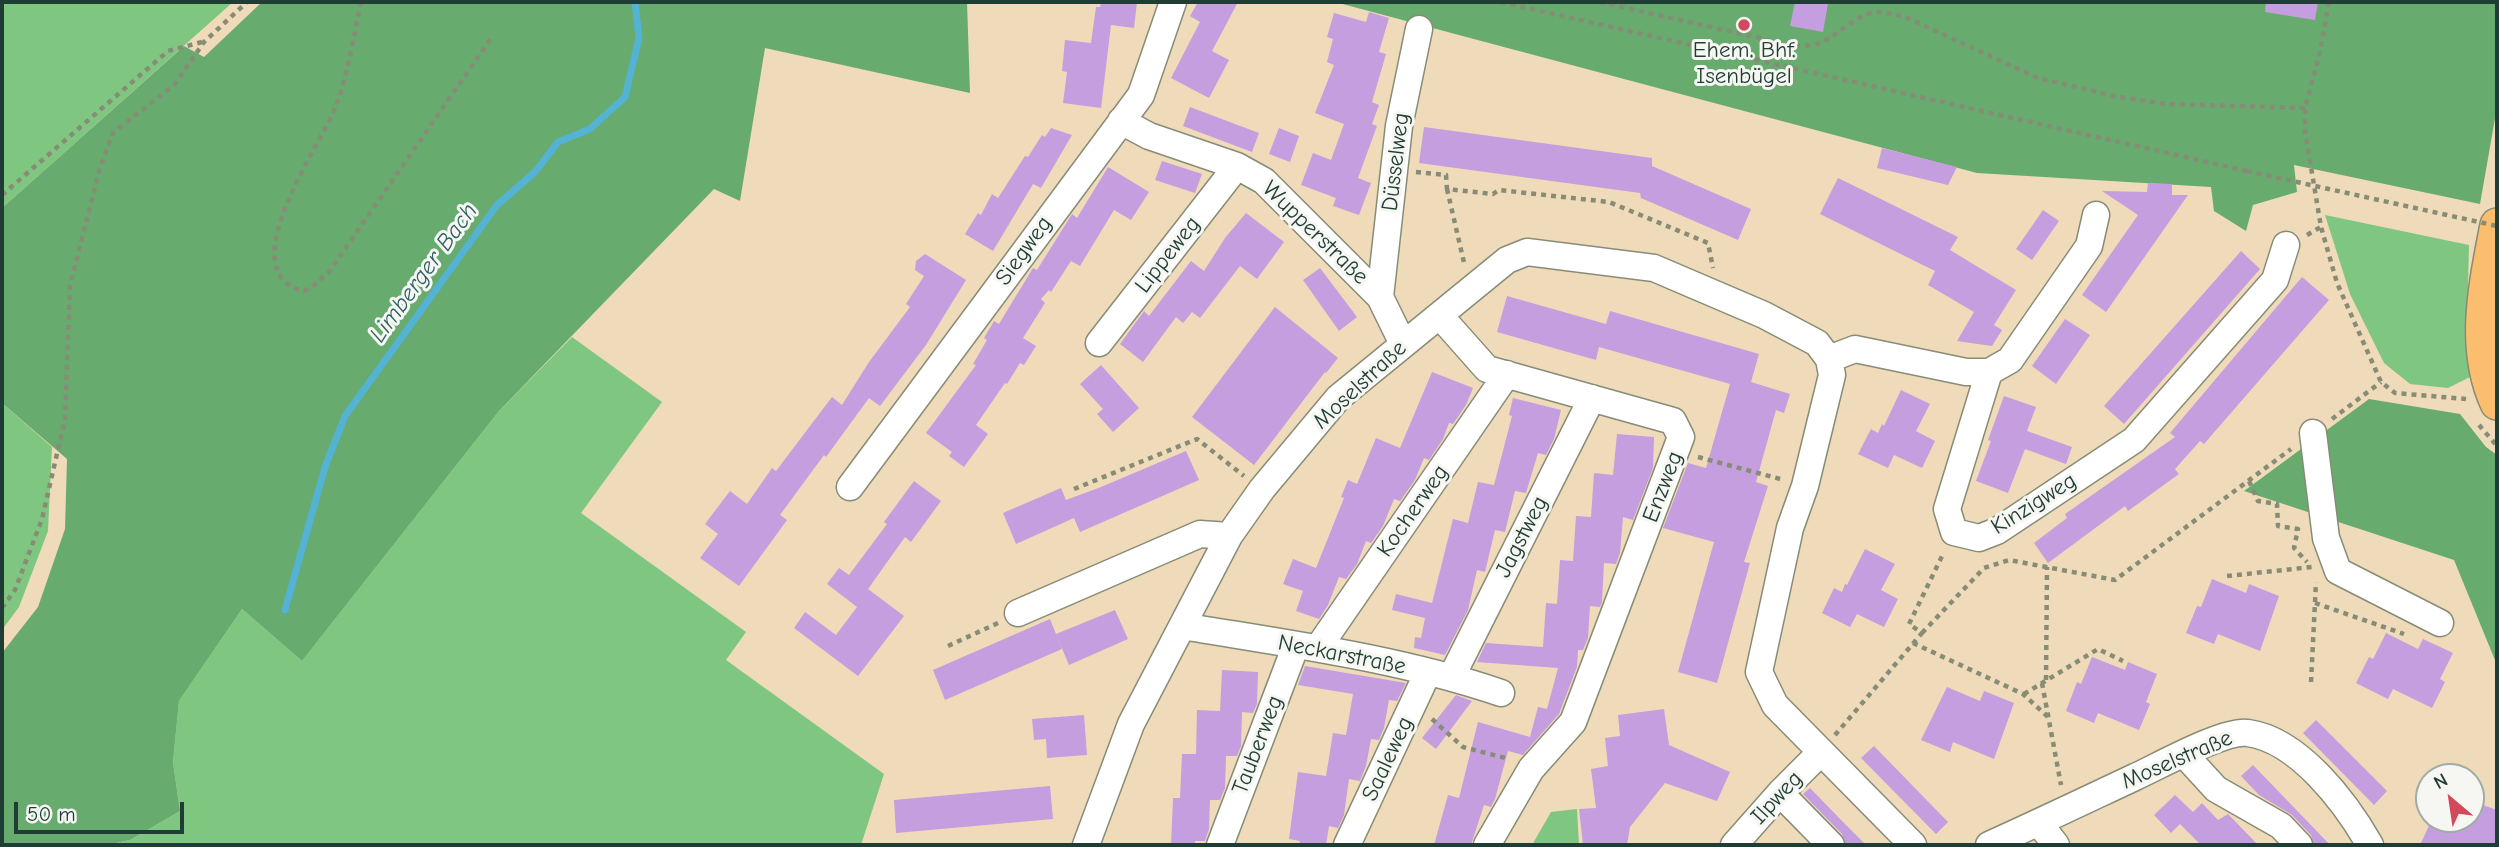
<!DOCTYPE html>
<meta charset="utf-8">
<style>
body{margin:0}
#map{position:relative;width:2499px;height:847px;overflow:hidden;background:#efdbb9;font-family:"Comic Neue",sans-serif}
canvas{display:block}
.frame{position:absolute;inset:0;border:4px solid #1f3d34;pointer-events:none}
.north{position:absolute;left:2415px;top:763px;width:70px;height:70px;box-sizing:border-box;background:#f6f6f2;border:2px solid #a0aca6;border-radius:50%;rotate:331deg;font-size:19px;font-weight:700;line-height:28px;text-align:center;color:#1f3d34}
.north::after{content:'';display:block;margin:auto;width:24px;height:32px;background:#d1495b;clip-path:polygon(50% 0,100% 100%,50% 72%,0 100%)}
.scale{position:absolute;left:14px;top:802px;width:170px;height:32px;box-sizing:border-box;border:4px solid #1f3d34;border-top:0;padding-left:9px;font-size:21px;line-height:24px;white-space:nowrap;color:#1f3d34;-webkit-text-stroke:5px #f6f6f2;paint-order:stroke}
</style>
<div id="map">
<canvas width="2499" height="847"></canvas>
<div class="frame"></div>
<div class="north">N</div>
<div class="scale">50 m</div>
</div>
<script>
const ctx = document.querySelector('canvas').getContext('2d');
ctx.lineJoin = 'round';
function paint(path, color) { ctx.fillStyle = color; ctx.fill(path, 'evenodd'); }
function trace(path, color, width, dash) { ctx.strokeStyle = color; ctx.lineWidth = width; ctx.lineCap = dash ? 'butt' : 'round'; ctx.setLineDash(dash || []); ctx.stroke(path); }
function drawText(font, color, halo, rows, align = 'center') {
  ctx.font = font + ' "Comic Neue",sans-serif'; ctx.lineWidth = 6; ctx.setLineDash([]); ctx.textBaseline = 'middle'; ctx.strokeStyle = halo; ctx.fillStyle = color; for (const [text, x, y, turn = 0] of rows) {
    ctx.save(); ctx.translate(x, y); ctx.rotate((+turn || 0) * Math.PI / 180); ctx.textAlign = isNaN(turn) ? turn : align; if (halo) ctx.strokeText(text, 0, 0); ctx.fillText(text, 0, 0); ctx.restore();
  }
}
paint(new Path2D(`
 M 2,2 L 233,2 L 2,208 Z
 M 2325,215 L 2469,245 L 2467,326 L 2470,377 L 2448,388 L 2410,384 L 2384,363 L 2350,294 Z
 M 572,337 L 662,402 L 581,513 L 746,632 L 726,660 L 884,774 L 861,845 L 107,845 L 130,840 L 180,811 L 173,762 L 179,701 L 242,609 L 302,661 L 499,411 Z
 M 2,403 L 52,447 L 48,531 L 19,607 L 2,630 Z
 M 1577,809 L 1579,845 L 1532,845 L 1551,812 Z`), '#7fc681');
paint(new Path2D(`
 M 262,2 L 967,2 L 970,93 L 765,48 L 740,201 L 714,189 L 499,411 L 302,661 L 242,609 L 179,701 L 173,762 L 180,811 L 130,840 L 107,845 L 2,845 L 2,653 L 38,607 L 65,529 L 67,459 L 2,403 L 2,208 L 184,46 L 204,57 Z
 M 1335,2 L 2497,2 L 2497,107 L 2480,204 L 2294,165 L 2297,192 L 2253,205 L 2246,231 L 2214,211 L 2211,187 L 1977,173 Z
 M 2369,399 L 2460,414 L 2486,447 L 2497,455 L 2497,665 L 2454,560 L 2244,491 Z`), '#67ab6f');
trace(new Path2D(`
 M 285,610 L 325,467 L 345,416 L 497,205 L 535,172 L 558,142 L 590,129 L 625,97 L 639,38 L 635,2`), '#54b2d2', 7);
paint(new Path2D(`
 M 1101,2 L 1137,2 L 1134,28 L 1111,25 L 1101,108 L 1063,103 L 1067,72 L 1062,71 L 1065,40 L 1091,43 L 1096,7 L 1100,7 Z
 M 1198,2 L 1238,2 L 1212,51 L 1229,60 L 1209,98 L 1171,78 L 1200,22 L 1190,16 Z
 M 1795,2 L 1828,4 L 1823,32 L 1790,26 Z
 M 2266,2 L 2318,2 L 2315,20 L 2265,12 Z
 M 1369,12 L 1389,18 L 1379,52 L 1386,54 L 1372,102 L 1379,105 L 1372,124 L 1377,126 L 1358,178 L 1371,183 L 1359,215 L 1333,206 L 1336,198 L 1301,185 L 1313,153 L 1331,160 L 1344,124 L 1315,113 L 1334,65 L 1327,62 L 1333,39 L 1327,37 L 1334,13 L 1366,22 Z
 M 1190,107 L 1259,133 L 1252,152 L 1183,126 Z
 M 1424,127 L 1652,158 L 1652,166 L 1751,209 L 1738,240 L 1641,198 L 1640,193 L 1419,163 Z
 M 1051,128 L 1072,135 L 1041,188 L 1033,184 L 993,251 L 965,234 L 978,213 L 981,215 L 992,194 L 998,198 L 1025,156 L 1028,157 L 1042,135 L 1045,137 Z
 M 1279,128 L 1299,136 L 1290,162 L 1269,154 Z
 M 1882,148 L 1957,167 L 1948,185 L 1877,168 Z
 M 1162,161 L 1202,174 L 1195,193 L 1155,180 Z
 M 1108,167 L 1149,192 L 1131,220 L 1114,210 L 1080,266 L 1071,261 L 1051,292 L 1049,290 L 1041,299 L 1045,303 L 1023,338 L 1036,346 L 1024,365 L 1020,363 L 1007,384 L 1005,383 L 976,425 L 988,434 L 964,467 L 949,456 L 952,452 L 926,433 L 976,365 L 973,364 L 987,340 L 984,338 L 994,321 L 999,324 L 1033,268 L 1037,270 L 1072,214 L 1077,218 Z
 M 1838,178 L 1958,237 L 1950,250 L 2016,290 L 1994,325 L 2002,330 L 1992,346 L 1957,341 L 1974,312 L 1928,285 L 1935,271 L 1820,214 Z
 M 2148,183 L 2172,184 L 2172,195 L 2188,195 L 2106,312 L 2082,295 L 2138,215 L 2102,191 L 2147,192 Z
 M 2043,210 L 2059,221 L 2032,260 L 2016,249 Z
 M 1246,213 L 1284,242 L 1257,279 L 1240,266 L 1200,318 L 1192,312 L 1183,323 L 1176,317 L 1143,362 L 1120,344 L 1144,311 L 1149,316 L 1191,261 L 1204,271 L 1225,238 Z
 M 2241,251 L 2260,269 L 2124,424 L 2104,406 Z
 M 925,254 L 966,280 L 926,345 L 880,406 L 869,398 L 826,457 L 824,455 L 780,515 L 787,520 L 739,586 L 700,558 L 718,534 L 705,524 L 730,491 L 747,504 L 772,468 L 776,471 L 832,397 L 842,405 L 869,362 L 910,307 L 906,304 L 924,276 L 915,270 L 916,261 Z
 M 1320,268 L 1357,317 L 1339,331 L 1303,280 Z
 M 2302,277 L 2329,300 L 2204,444 L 2200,441 L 2175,469 L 2179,474 L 2128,511 L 2125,506 L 2048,563 L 2034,543 L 2067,518 L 2065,514 L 2175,437 L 2170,433 Z
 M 1507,296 L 1606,324 L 1610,311 L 1759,354 L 1751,382 L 1790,394 L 1784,413 L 1776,410 L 1756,482 L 1768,486 L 1744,562 L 1750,563 L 1717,683 L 1678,672 L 1714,542 L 1663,528 L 1688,463 L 1706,468 L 1730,384 L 1599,347 L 1596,360 L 1497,332 Z
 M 1275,307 L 1338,358 L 1326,373 L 1325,372 L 1254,465 L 1192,417 Z
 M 2065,319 L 2090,335 L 2056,384 L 2032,366 Z
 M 1101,365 L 1139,408 L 1113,432 L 1097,414 L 1103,409 L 1080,384 Z
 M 1432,372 L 1473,388 L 1466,405 L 1453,424 L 1449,423 L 1443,439 L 1429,460 L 1424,458 L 1415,480 L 1400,501 L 1394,499 L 1383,526 L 1371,543 L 1366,541 L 1357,564 L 1346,579 L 1339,577 L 1328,605 L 1319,619 L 1296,611 L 1303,591 L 1283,584 L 1293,559 L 1316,568 L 1344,498 L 1341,497 L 1348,480 L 1357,484 L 1376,438 L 1400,448 Z
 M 1901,390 L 1930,404 L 1916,431 L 1935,441 L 1922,468 L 1894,455 L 1888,468 L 1858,454 L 1871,429 L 1878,433 L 1882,424 L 1884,426 Z
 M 2004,396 L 2036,407 L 2027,431 L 2072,447 L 2066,464 L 2025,449 L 2008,493 L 1976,481 L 1991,441 L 1988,440 Z
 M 1513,398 L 1561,410 L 1554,439 L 1546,455 L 1538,453 L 1526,493 L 1515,491 L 1505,532 L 1495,530 L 1485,572 L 1477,570 L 1468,610 L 1445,655 L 1414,648 L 1415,637 L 1421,638 L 1425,618 L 1392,610 L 1396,594 L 1432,603 L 1453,519 L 1468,523 L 1478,482 L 1494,485 L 1512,416 L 1509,415 Z
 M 1617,434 L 1654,437 L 1653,468 L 1633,520 L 1623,517 L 1620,553 L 1616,564 L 1604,563 L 1602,602 L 1600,607 L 1590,606 L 1588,638 L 1583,650 L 1578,650 L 1577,667 L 1559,714 L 1523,755 L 1508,751 L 1495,799 L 1491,807 L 1484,805 L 1471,845 L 1434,845 L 1448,795 L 1459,798 L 1478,722 L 1530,737 L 1538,707 L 1547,709 L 1558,668 L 1477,662 L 1486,643 L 1543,647 L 1546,603 L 1557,604 L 1560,560 L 1573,561 L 1576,516 L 1591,517 L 1594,473 L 1613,475 Z
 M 1186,451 L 1199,480 L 1080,532 L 1074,518 L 1016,544 L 1003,513 L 1061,488 L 1066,500 L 1101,487 Z
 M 914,481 L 941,501 L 911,542 L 905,537 L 868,589 L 904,616 L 858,676 L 794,628 L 805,612 L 836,635 L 857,607 L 827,584 L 839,568 L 849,575 L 887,524 L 884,522 Z
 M 1865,549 L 1895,564 L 1881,590 L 1898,599 L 1884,627 L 1857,614 L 1850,627 L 1822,613 L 1834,588 L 1842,592 L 1845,584 L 1847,585 Z
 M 2212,579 L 2246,593 L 2249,584 L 2279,596 L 2260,651 L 2218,634 L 2214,644 L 2186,633 L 2197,606 L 2201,607 Z
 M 1115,610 L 1128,639 L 1069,665 L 1056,634 Z
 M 1050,619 L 1062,649 L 945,700 L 933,670 Z
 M 2386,633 L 2418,649 L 2423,639 L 2453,653 L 2440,679 L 2445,682 L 2432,708 L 2393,689 L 2388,699 L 2356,683 L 2369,657 L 2373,659 Z
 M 2092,657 L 2125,670 L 2128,662 L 2157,674 L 2146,702 L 2150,704 L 2139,730 L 2098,713 L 2094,723 L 2066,711 L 2077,682 L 2081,684 Z
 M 1305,666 L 1406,683 L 1397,701 L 1389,700 L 1384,728 L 1379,740 L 1371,739 L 1366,766 L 1360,781 L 1349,779 L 1344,815 L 1338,828 L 1329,826 L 1326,845 L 1299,845 L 1300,841 L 1289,839 L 1298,772 L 1326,776 L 1333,733 L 1346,735 L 1353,694 L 1298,685 Z
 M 1222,670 L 1258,672 L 1257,704 L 1253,713 L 1242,712 L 1241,746 L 1237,756 L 1226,756 L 1225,788 L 1220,800 L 1210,800 L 1209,829 L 1205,841 L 1195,841 L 1195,845 L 1171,845 L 1173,798 L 1180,798 L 1182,754 L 1196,754 L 1197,710 L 1220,711 Z
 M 1947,687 L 1980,701 L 1984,691 L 2014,703 L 1994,759 L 1953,742 L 1950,752 L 1921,740 Z
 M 1456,695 L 1472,701 L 1436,749 L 1422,738 Z
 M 1664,709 L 1669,745 L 1730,772 L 1717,801 L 1665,783 L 1630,827 L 1627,845 L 1583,845 L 1579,809 L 1596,808 L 1591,769 L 1608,766 L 1605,738 L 1620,736 L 1618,715 Z
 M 1084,715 L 1087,755 L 1047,758 L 1046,739 L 1034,740 L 1032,719 Z
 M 2316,720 L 2387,791 L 2374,805 L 2303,733 Z
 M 1874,746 L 1948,822 L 1936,834 L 1861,758 Z
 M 2253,765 L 2308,822 L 2330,845 L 2314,845 L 2311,835 L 2292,815 L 2259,795 L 2241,776 Z
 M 1050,786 L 1053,819 L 896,833 L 894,800 Z
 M 1810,788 L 1843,822 L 1866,845 L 1846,845 L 1842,834 L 1803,794 Z
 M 2175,795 L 2193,812 L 2202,803 L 2218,820 L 2228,814 L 2258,845 L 2201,845 L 2180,824 L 2171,833 L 2154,815 Z
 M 2471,801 L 2497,810 L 2497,845 L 2420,845 L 2432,819 L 2471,819 Z`), '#c49edf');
const minor = new Path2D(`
 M 1121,121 L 1149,136 L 1237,166 L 1264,181 L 1380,297 L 1403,344
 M 2096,215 L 2089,246 L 2010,360 L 1989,372 L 1947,509 L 1954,532 L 1979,538 L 1997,531 L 2134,440 L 2275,280 L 2286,245
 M 1380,297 L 1399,126 L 1419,29
 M 1440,316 L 1487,369 L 1673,421 L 1681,437 L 1573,722 L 1531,769 L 1487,845
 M 1099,343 L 1237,166
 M 1829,359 L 1855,349 L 1966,372 L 1989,372
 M 2313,433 L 2326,538 L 2338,571 L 2440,623
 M 850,487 L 1141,95 L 1173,2
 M 1018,613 L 1200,534 L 1229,536
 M 1182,626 C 1289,644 1398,658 1501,693
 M 1318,648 L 1507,374
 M 1452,676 L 1592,398
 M 2184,754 L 2216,789 L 2281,826 L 2299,845
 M 1780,793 L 1831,845
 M 2039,823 L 2056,845
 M 1086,845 L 1131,724 L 1229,536 L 1262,489 L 1338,398 L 1507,260 L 1527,252 L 1654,268 L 1764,315 L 1817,343 L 1829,359 L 1832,375 L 1805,486 L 1790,528 L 1759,672 L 1775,705 L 1913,845
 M 1220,845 L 1296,645
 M 1347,845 L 1428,672
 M 1734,845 L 1780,793 L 1821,752
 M 1989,845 C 2038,823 2086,800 2135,777 C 2159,766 2225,729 2248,733 C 2299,740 2346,803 2370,845`);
const major = new Path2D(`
 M 2497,225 C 2486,283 2471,347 2497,403`);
trace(minor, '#878c76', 29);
trace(major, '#878c76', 36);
trace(new Path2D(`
 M 361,2 C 354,36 348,73 336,106 C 321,145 228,273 304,291 L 314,285 L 329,272 L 492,37
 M 1501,2 L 2247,171
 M 1600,2 L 1791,45 C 1798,45 1807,46 1813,45 C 1837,40 1853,14 1877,12 C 1886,12 1896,15 1905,17 L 2038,78 L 2114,96 L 2167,104 L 2305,108
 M 2329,2 L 2320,52 L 2305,108 L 2305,131 L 2321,227 L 2337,283 L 2381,382 L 2395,393 L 2466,399
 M 1416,172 L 1446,175 L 1447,189 L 1493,194 L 1499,190 L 1609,202 L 1708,243 L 1713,268
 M 1447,189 L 1465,267
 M 2,195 L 168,51 L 202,42
 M 2307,235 L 2321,227
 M 2332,419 L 2381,382
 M 2479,425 L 2497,446
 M 1698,457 L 1784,480
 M 2249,481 L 2258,501 L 2277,504 L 2278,526 L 2298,529 L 2294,548 L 2307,562
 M 1074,489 L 1197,439 L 1244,476
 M 2227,576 L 2312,567
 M 2315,603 L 2404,634
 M 2,608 L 15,590 L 42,519 L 65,419 L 70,285 L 100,168 L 113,133 L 174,85 L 204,42 L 247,2
 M 1922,633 L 1984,568 L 2009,560 L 2115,580 L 2291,449
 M 1913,643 L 2023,694 L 2048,717
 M 948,646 L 998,623
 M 2046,680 L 2047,567
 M 2311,682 L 2316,582
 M 2042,683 L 2061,785
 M 2024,694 L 2098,649 L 2123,661
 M 1432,719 L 1463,747 L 1509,759
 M 1835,735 L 1922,633 L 1909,624 L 1944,552`), '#878c76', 4.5, [5, 5]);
trace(minor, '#fff', 26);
trace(major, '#fbbd6e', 33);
trace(new Path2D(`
 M 2247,171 L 2497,226`), '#878c76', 4.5, [5, 5]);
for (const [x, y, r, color] of [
 [1744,25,7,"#d1495b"]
]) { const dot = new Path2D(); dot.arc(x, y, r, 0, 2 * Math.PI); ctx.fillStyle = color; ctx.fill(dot); trace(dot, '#f6f6f2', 2.5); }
drawText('23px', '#1f3d34', '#f6f6f2', [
 ["Ehem. Bhf.",1744,50],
 ["Isenbügel",1744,76]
]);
drawText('23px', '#1f3d34', '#f6f6f2', [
 ["Düsselweg",1396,162,-83],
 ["Wupperstraße",1315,233,44],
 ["Siegweg",1024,251,-54],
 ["Lippeweg",1168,255,-52],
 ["Moselstraße",1360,385,-43],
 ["Enzweg",1663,487,-69],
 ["Kinzigweg",2034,504,-32],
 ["Kocherweg",1413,511,-55],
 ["Jagstweg",1522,537,-63],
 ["Neckarstraße",1342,655,11],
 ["Tauberweg",1258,745,-69],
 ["Saaleweg",1388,759,-65],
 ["Moselstraße",2177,760,-23],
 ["Ilpweg",1777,798,-47]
]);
drawText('italic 24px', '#2f6063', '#f6f6f2', [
 ["Limberger Bach",424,273,-54]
]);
</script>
